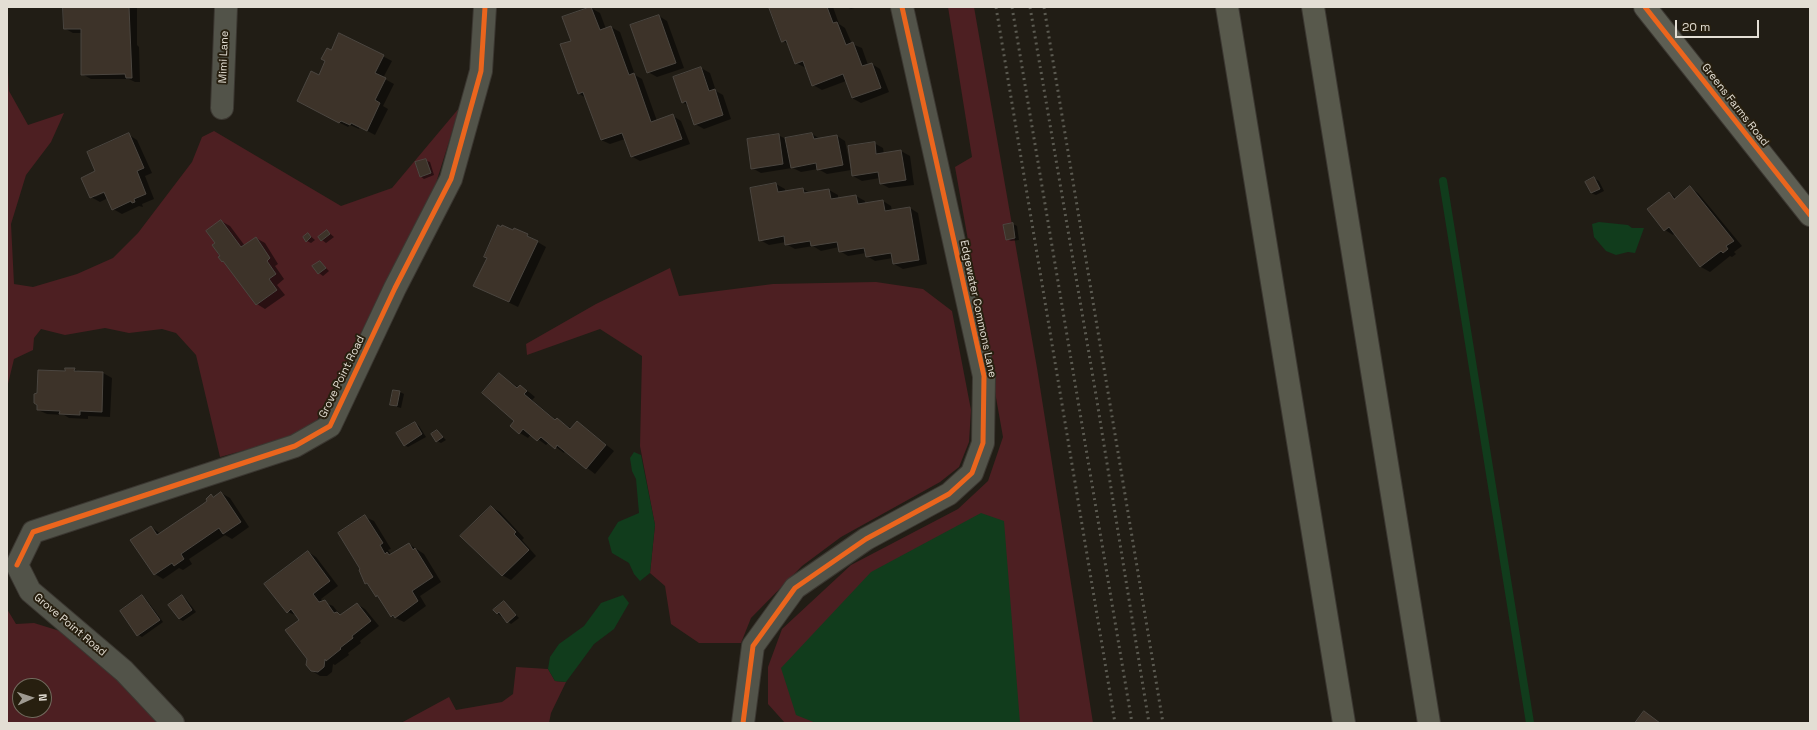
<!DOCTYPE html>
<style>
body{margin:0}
#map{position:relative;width:1817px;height:730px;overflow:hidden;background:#211d15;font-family:"Space Grotesk",sans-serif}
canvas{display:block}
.frame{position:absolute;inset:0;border:8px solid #e3ded4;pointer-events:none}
.north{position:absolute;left:12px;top:678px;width:40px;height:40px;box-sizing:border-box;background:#271f0f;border:1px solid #726b5e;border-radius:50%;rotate:87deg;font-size:11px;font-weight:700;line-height:16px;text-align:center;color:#e3ded4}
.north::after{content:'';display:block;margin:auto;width:14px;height:18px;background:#9f9a91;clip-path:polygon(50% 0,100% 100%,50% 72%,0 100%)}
.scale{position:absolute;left:1675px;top:20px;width:84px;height:18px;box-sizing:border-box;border:2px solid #e3ded4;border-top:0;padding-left:5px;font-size:12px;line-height:14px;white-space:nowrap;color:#e3ded4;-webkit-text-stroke:3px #271f0f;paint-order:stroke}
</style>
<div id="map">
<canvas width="1817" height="730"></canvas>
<div class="frame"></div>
<div class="north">N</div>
<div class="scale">20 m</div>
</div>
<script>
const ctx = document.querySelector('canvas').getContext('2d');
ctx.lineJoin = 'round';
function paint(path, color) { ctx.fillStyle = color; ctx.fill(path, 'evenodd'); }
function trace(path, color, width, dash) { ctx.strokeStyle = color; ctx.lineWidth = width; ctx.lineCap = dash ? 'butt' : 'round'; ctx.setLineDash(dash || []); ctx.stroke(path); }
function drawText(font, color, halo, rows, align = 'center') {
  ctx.font = font + ' "Space Grotesk",sans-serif'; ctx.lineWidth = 4; ctx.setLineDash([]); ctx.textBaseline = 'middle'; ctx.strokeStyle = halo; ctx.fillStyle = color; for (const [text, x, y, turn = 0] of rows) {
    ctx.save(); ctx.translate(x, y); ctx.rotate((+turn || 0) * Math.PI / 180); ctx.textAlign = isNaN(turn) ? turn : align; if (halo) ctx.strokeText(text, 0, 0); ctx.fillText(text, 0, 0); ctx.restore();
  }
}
paint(new Path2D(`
 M 948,7 L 974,7 L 1037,368 L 1093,723 L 785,723 L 768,704 L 768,667 L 782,629 L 851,565 L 958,509 L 988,481 L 1003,437 L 955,167 L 972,157 Z
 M 7,53 L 9,91 L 28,125 L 64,113 L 51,142 L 26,175 L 11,224 L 14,284 L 33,287 L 77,274 L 113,258 L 138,233 L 192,162 L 202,137 L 214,131 L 341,206 L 392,188 L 460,107 L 435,186 L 367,324 L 316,422 L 296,436 L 220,457 L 196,355 L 176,333 L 162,329 L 129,333 L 105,328 L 65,335 L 41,329 L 34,338 L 33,350 L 14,359 L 7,388 Z
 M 670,268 L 679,296 L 773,284 L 876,282 L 923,289 L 952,311 L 971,410 L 969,442 L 959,467 L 940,482 L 841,537 L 802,566 L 751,618 L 741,643 L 699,643 L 671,624 L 665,586 L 650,573 L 655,525 L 640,446 L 642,356 L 600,329 L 527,355 L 526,344 L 596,304 Z
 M 7,609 L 16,624 L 34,623 L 76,636 L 119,677 L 157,723 L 7,723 ZM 20,686 L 44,686 L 44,710 L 20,710 Z
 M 516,667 L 548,669 L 555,681 L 566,682 L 551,713 L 549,723 L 401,723 L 449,697 L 456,710 L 502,702 L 513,694 Z`), '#4d1f22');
paint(new Path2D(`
 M 1599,222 L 1628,225 L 1632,228 L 1644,228 L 1635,253 L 1628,252 L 1616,255 L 1606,251 L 1594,237 L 1592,224 Z
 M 634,452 L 641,455 L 655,525 L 650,573 L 640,581 L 634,574 L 629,563 L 612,553 L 608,538 L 618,522 L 639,513 L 636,479 L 632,471 L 630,458 Z
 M 981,513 L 1004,521 L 1020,723 L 816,723 L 796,715 L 781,668 L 871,572 Z
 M 623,595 L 629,603 L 614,629 L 594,644 L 566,682 L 555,681 L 548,669 L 550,657 L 559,644 L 584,626 L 601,603 Z`), '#113c1c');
paint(new Path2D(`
 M 64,7 L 137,7 L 137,45 L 139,47 L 140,82 L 135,82 L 129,79 L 91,79 L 82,74 L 82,33 L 73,33 L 64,28 Z
 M 770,7 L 833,7 L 839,24 L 845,28 L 852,44 L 862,48 L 868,65 L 872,64 L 880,69 L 889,92 L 861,103 L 852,98 L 846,81 L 822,90 L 813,85 L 806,68 L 796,63 L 789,45 L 783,41 Z
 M 846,7 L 858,7 L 851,9 Z
 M 591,8 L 600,13 L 606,29 L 611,27 L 620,32 L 635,75 L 642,79 L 657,121 L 673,116 L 681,121 L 690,144 L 640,161 L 631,156 L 625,139 L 610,144 L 601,140 L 586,98 L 578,93 L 572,41 Z
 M 659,16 L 667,21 L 684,68 L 657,77 L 648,72 Z
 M 340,34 L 392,61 L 383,78 L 394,84 L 383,106 L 388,109 L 375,135 L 360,127 L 359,129 L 350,125 L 348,127 L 306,105 Z
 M 701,68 L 710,73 L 716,91 L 723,95 L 731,119 L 704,129 L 695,124 L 689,106 L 682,102 Z
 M 812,134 L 820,139 L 837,136 L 845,141 L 851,170 L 827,174 L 818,169 L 801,172 L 791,167 L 792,168 L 761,173 L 752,168 L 778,135 L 786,139 Z
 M 129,135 L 137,140 L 152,173 L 145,176 L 154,199 L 142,204 L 143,207 L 139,206 L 122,214 L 113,209 L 108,198 L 100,202 L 91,197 ZM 108,189 L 109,191 L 95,197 L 95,195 Z
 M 874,143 L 883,148 L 884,154 L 901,151 L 910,156 L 914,185 L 889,188 L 880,183 L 880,178 L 862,181 L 853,176 Z
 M 425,160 L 430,162 L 434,175 L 424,179 L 420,176 Z
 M 1594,178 L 1599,181 L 1604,191 L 1596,195 L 1591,193 Z
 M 776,184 L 785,189 L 785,192 L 803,189 L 810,193 L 829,190 L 838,195 L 838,199 L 856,196 L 865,201 L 865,204 L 883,201 L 891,206 L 892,211 L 910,208 L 918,213 L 927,264 L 903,269 L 894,264 L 893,258 L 875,261 L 867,256 L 866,253 L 848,256 L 840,251 L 839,247 L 821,251 L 813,246 L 795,249 L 786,244 L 786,242 L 769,245 L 760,240 Z
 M 1690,188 L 1698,193 L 1742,246 L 1734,252 L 1736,254 L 1732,257 L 1730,256 L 1710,272 L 1701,267 L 1675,233 L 1673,235 L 1665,230 L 1669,193 L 1676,198 Z
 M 221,221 L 230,226 L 245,246 L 256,238 L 265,243 L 278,264 L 275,266 L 284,279 L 277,285 L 285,295 L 265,309 L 257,304 L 226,263 L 222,261 L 213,245 L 216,243 Z
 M 1013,224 L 1017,226 L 1019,240 L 1011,241 L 1006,239 Z
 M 515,229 L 536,240 L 536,241 L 546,247 L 518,307 L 475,286 L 488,258 Z
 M 327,231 L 334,237 L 326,243 L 322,240 Z
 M 308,234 L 315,240 L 311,243 L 307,241 Z
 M 320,262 L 329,271 L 323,276 L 319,273 Z
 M 74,369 L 80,372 L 103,373 L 112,378 L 110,417 L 88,416 L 88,419 L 69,418 L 64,415 L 47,414 L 38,410 L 66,372 Z
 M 499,374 L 519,388 L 520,387 L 529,392 L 535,397 L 532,400 L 556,420 L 557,419 L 572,429 L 578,422 L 614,451 L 595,474 L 565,451 L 564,453 L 549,442 L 546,445 L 531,434 L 528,438 L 520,433 Z
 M 400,392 L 404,394 L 401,408 L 391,405 Z
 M 415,423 L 419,426 L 426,437 L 408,447 L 404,445 Z
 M 437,431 L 446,440 L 441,443 L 437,441 Z
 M 221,493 L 230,498 L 249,527 L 232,539 L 225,535 L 189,559 L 192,564 L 183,570 L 179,568 L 163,579 L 155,574 L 151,527 L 161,534 L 208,501 L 212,496 L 215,497 Z
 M 491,507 L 500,512 L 524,538 L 522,540 L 536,556 L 511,580 L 502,575 Z
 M 365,517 L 374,521 L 391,549 L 388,550 L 391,555 L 409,544 L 424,554 L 441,582 L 420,596 L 426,606 L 404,622 L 391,616 L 380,598 L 366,583 Z
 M 308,552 L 316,557 L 338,586 L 321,599 L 323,602 L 333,606 L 341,616 L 357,604 L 365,609 L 379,626 L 360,641 L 361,643 L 348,653 L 349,655 L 335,665 L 333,664 L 332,672 L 327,676 L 320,676 L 311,670 L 300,620 L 297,616 L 288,612 Z
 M 142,596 L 146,599 L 163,622 L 142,637 L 138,635 Z
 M 182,596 L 186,599 L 196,612 L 183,621 L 179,619 Z
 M 504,602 L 519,618 L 511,624 L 497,613 Z`), '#0007');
trace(new Path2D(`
 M 1443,181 L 1530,723`), '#113c1c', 8);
const building = new Path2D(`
 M 63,7 L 129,7 L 132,78 L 126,78 L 125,74 L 81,75 L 81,29 L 64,29 Z
 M 591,7 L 600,30 L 611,26 L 629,75 L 634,73 L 651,122 L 673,114 L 682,139 L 631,157 L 622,133 L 601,140 L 583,92 L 578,94 L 560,44 L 571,41 L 562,17 Z
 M 769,7 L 827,7 L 833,23 L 837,22 L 846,45 L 853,42 L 862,66 L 872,63 L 881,88 L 852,98 L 843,74 L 812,86 L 803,61 L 795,64 L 786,40 L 782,42 Z
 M 659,15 L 676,63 L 647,73 L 630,25 Z
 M 339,33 L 384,55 L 375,73 L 386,78 L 375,100 L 380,103 L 367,131 L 351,123 L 350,125 L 341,121 L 339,123 L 297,101 L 311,71 L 319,75 L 325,61 L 321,59 L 327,48 L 331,50 Z
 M 701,67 L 709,91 L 715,89 L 723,115 L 694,125 L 686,101 L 682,103 L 673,77 Z
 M 129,133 L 144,168 L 137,171 L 146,194 L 134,199 L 135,202 L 132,203 L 131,201 L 112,210 L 104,192 L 90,198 L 81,178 L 95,171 L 87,152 Z
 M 812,133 L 814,139 L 837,135 L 843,165 L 817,170 L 816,163 L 791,168 L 785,138 Z
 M 779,134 L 783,164 L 751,169 L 747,139 Z
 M 875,142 L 876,154 L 901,150 L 906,180 L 880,184 L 878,172 L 852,176 L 848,146 Z
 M 426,159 L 431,173 L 420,177 L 415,162 Z
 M 1594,177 L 1600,189 L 1591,193 L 1585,182 Z
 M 776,183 L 778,192 L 803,188 L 804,193 L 829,189 L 831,199 L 856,195 L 858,204 L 883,200 L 885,211 L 910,207 L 919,260 L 893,264 L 891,253 L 866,257 L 864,248 L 839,252 L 837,242 L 811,246 L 810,241 L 785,245 L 784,236 L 759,241 L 750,188 Z
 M 1690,186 L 1734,241 L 1726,246 L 1728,249 L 1723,253 L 1721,251 L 1700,267 L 1669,227 L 1664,231 L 1647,209 L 1669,192 L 1674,199 Z
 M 221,220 L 241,247 L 256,237 L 270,258 L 267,261 L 276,274 L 269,279 L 277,290 L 256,305 L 223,261 L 222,262 L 218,257 L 220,256 L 212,245 L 215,243 L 206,231 Z
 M 1013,223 L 1015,238 L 1006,240 L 1003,225 Z
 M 498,225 L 501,227 L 502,225 L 513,230 L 514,228 L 528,234 L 527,236 L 538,241 L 509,302 L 473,286 L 487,258 L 484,257 Z
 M 327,230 L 330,234 L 321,241 L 318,237 Z
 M 308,233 L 311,237 L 306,242 L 303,237 Z
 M 320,261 L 326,268 L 318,274 L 312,266 Z
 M 65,368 L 75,368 L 74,371 L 103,372 L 102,412 L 80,411 L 80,415 L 59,414 L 60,411 L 37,410 L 37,405 L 34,403 L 34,394 L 37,393 L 38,370 L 65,371 Z
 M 499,373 L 517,388 L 520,385 L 527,391 L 524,394 L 555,420 L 557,418 L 570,429 L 577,421 L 606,445 L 586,469 L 557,445 L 555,449 L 541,437 L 537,441 L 523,429 L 519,434 L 510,426 L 514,421 L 482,393 Z
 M 393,390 L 400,391 L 397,406 L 390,405 Z
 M 415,422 L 422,434 L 404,446 L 396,433 Z
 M 437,430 L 443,437 L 436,442 L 431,434 Z
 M 221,492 L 241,522 L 223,534 L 219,528 L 181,554 L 184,559 L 174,566 L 172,563 L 154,575 L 130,540 L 151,526 L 157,535 L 203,504 L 207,501 L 206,499 L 211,494 L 213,497 Z
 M 491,506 L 516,532 L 514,534 L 529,550 L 502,576 L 460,536 Z
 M 365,515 L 383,543 L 380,545 L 385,554 L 387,552 L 389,555 L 409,543 L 413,550 L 415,548 L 433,577 L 412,591 L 418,601 L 395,618 L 393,615 L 391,617 L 377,595 L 376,597 L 367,583 L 365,584 L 359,570 L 360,569 L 338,533 Z
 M 308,551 L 330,581 L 313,594 L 319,602 L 325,600 L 334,613 L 337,612 L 340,615 L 357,603 L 371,621 L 352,636 L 353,638 L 340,648 L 341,649 L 326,661 L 325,659 L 324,667 L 318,672 L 311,671 L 306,665 L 307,659 L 285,630 L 299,620 L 291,609 L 287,613 L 264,584 Z
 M 142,595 L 160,620 L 137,636 L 120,611 Z
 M 182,595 L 192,610 L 179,619 L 168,605 Z
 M 504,601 L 516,615 L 507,623 L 499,612 L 497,614 L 493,610 Z
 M 1644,711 L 1660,723 L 1635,723 Z`);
paint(building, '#3d3329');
trace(building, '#4b4640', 1);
const street = new Path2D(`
 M 222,108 L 226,7
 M 17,565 L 33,532 L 295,446 L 330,426 L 395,288 L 451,179 L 481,71 L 485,7
 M 17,565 L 30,591 L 124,671 L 173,723
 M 743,723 L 753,646 L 795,588 L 866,539 L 949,494 L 972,473 L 983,443 L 984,376 L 902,7`);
const secondary = new Path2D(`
 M 1645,7 L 1810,215`);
const highway = new Path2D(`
 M 1227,7 L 1344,723
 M 1313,7 L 1429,723`);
trace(street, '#3b3731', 24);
trace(secondary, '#3b3731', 24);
trace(highway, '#3b3731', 24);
trace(street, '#525349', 22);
trace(secondary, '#5d5e53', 22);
trace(highway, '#58594c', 22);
trace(new Path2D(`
 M 996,7 L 1115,723
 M 1012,7 L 1132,723
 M 1030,7 L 1095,389 L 1149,723
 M 1044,7 L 1163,723`), '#5b5a51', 3, [2, 4]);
trace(new Path2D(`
 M 1645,7 L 1810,215
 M 17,565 L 33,532 L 295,446 L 330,426 L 395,288 L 451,179 L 481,71 L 485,7
 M 743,723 L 753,646 L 795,588 L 866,539 L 949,494 L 972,473 L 983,443 L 984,376 L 902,7`), '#eb651d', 5);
drawText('11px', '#e3ded4', '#271f0f', [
 ["Mimi Lane",224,57,-88],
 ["Greens Farms Road",1735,105,52],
 ["Edgewater Commons Lane",978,309,78],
 ["Grove Point Road",342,377,-64],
 ["Grove Point Road",70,625,40]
]);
</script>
